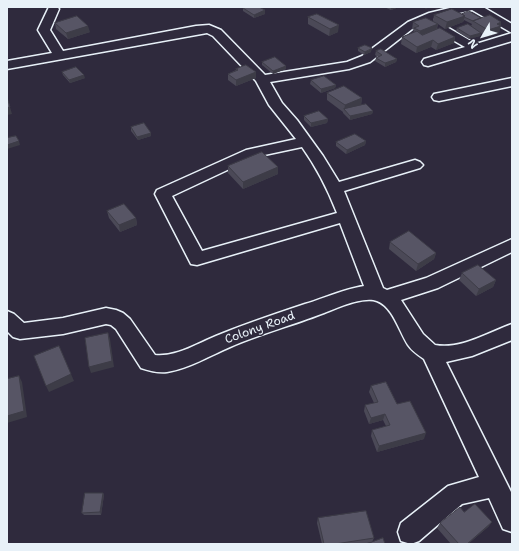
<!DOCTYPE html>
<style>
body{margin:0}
#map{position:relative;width:519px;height:551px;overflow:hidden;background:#2f2a3d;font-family:"Shantell Sans",sans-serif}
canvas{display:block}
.frame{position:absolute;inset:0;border:8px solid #e8f1f8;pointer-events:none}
.north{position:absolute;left:463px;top:16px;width:40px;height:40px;-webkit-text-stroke:3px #2f2a3d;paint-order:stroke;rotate:232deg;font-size:11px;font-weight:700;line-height:16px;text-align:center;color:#e8f1f8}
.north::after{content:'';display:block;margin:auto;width:14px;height:18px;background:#e8f1f8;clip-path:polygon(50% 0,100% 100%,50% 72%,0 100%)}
</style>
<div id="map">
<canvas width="519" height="551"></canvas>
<div class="frame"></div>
<div class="north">N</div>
</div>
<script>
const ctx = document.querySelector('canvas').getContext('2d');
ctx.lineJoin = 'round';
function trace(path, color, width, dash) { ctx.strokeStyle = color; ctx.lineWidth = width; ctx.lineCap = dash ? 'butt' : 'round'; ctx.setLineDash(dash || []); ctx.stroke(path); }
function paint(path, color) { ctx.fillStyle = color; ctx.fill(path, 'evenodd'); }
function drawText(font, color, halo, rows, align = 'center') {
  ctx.font = font + ' "Shantell Sans",sans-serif'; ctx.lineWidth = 3; ctx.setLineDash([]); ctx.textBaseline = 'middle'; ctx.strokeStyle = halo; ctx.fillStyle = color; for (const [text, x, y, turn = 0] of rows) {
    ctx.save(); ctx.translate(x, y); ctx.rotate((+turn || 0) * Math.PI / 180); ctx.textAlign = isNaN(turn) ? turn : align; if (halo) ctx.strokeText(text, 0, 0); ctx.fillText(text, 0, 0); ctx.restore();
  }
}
const street = new Path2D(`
 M 49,7 L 57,7 L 59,9 L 50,30 L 63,51 L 196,26 L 209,25 L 221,30 L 265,75 L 347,62 L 362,56 L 408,22 L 429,13 L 454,7 L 483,7 L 512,24 L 512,33 L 472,10 L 437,18 L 433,19 L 476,44 L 512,33 L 512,41 L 428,66 L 424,65 L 422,62 L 424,59 L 465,47 L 423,23 L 416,26 L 370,62 L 349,69 L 270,82 L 282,103 L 297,120 L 323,156 L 339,182 L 415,160 L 420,162 L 423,165 L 420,168 L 344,191 L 383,288 L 387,290 L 426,278 L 512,239 L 512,252 L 438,288 L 401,300 L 423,334 L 435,345 C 461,350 489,332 512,324 L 512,340 L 472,356 L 446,362 L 512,494 L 512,532 L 503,529 L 489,498 L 462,504 L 419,541 L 411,544 L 401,541 L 398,532 L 401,523 L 448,486 L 479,477 L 424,359 C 418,355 412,351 408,345 C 399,331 393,307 377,301 C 363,296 337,308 324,313 C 293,325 260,334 230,347 C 209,356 190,368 167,372 C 157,373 150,371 141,368 L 116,329 L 111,325 L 106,324 L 63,334 L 20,339 L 13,337 L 7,331 L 7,311 L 14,314 L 24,323 L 63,318 L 106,308 L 116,310 L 123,313 L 130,319 L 155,355 C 177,357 196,344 216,336 C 245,324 275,314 305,304 C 325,298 344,289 364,286 L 340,223 L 197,265 L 191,264 L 155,194 L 157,190 L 246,150 L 296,139 L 269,105 L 256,81 L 213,36 L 207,33 L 7,69 L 7,61 L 52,53 L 38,30 ZM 302,147 C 317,168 328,190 337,213 L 202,251 L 172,196 L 255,157 Z
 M 512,78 L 512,86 L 439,101 L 434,100 L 432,97 L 434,94 L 439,93 Z`);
trace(street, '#e8f1f8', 3);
paint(street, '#2f2a3d');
paint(new Path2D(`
 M 384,7 L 399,7 L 391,10 Z
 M 243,8 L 265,10 L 265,14 L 254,18 L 243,11 Z
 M 462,14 L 501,22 L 499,33 L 487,37 L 481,33 L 480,36 L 469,39 L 456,31 L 457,28 L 471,26 L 472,24 L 464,20 L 463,22 L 445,29 L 438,24 L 437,29 L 455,37 L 454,43 L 436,50 L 431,47 L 416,53 L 401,44 L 402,37 L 413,33 L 414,30 L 412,29 L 413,22 L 433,21 L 434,15 Z
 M 308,17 L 338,32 L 329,36 L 308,24 Z
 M 55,23 L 90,32 L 68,39 L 56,29 Z
 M 358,48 L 371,52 L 364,55 L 358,51 Z
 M 376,51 L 397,59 L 396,62 L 385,67 L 375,61 L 376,58 L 378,57 L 375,55 Z
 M 262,62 L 286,66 L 286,69 L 273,74 L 262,65 Z
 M 236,69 L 256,72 L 256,78 L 236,86 L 228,80 L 228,74 L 236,70 Z
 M 62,72 L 85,78 L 70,83 L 63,75 Z
 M 311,80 L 336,85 L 335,88 L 321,93 L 310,84 Z
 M 327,93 L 362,98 L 361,105 L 359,105 L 373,111 L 372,114 L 350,120 L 343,113 L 343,112 L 327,100 Z
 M 304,116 L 328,119 L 327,123 L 311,127 L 304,120 Z
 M 131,127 L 151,133 L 151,136 L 138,140 L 131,131 Z
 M 366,141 L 365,145 L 346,154 L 336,146 L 336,142 Z
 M 228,166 L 278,167 L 278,174 L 243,189 L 228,173 Z
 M 107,211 L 136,218 L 137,225 L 120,232 L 109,218 Z
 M 390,242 L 436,253 L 434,259 L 416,271 L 389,249 Z
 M 462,273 L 496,280 L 493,287 L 476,296 L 459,280 Z
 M 371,386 L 397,404 L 424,439 L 377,452 L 371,436 L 372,430 L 386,426 L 383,420 L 369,424 L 364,411 L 365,405 L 374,403 L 369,392 Z
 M 103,493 L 104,495 L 101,515 L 84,515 L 82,513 Z
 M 464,512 L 492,522 L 488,527 L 468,544 L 451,544 L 437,528 L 440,523 Z
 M 318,518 L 374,538 L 372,542 L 362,544 L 322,544 L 317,523 Z`), '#4b4957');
paint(new Path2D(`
 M 391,7 L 399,7 L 391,10 Z
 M 426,7 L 431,7 L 425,9 Z
 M 265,10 L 265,14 L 254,18 L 254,15 Z
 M 465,16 L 463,22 L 445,29 L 447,22 Z
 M 501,22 L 500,27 L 501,26 L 499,33 L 487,37 L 488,30 L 497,24 Z
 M 438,24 L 436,30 L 418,38 L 420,31 Z
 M 339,25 L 338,32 L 329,36 L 330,29 Z
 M 88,26 L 90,32 L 68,39 L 66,33 Z
 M 481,33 L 480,36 L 469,39 L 470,36 Z
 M 455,37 L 454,43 L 436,50 L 438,44 Z
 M 433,40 L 431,47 L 416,53 L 417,47 Z
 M 372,48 L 371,52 L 364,55 L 365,52 Z
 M 397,59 L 396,62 L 385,67 L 385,63 Z
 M 286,66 L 286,69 L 273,74 L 273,71 Z
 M 256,72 L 256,78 L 236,86 L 236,80 Z
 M 84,75 L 85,78 L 70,83 L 69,80 Z
 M 336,85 L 335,88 L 321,93 L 321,89 Z
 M 7,97 L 12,114 L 7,115 Z
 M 362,98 L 361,105 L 346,111 L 344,110 L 345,105 Z
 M 373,111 L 372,114 L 350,120 L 350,116 Z
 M 328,119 L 327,123 L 311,127 L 311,123 Z
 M 151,133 L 151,136 L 138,140 L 137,137 Z
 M 19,141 L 20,145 L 7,149 L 7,145 Z
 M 366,141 L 365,145 L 346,154 L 347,150 Z
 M 278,167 L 278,174 L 243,189 L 243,182 Z
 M 136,218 L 137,225 L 120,232 L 119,225 Z
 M 436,253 L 434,259 L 416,271 L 418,264 Z
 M 496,280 L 493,287 L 476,296 L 479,289 Z
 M 108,333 L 110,339 L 114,367 L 91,373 L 89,367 Z
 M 71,374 L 74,381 L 49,392 L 46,386 Z
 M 19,376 L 22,382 L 27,417 L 7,423 L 7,416 Z
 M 385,414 L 383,420 L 369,424 L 371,418 Z
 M 426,433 L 424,439 L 377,452 L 379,446 Z
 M 103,493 L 104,495 L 101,515 L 100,512 Z
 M 492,522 L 488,527 L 468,544 L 467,544 Z`), '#3d3c47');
const building = new Path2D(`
 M 245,7 L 259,7 L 265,10 L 254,15 L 243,8 Z
 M 452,9 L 465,16 L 447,22 L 434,15 Z
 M 469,11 L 481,18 L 473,21 L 464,17 L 465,16 L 462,14 Z
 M 317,14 L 339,25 L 330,29 L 308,17 Z
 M 490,15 L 501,22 L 497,24 L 501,26 L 488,30 L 473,21 Z
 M 77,16 L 88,26 L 66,33 L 55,23 Z
 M 426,18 L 438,24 L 420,31 L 414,28 L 419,26 L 413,22 Z
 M 468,24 L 481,33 L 470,36 L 457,28 Z
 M 440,28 L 455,37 L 438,44 L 433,40 L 417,47 L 402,37 L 417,31 L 422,35 Z
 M 365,45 L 372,48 L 365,52 L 358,48 Z
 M 381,49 L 397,59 L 385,63 L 376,58 L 382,55 L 376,51 Z
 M 275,57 L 286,66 L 273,71 L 262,62 Z
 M 246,65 L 256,72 L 236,80 L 228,74 L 238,70 L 236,69 Z
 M 76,67 L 84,75 L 69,80 L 62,72 Z
 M 324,76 L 336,85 L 321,89 L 311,80 Z
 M 344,86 L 362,98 L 345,105 L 327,93 Z
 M 7,97 L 10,107 L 7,108 Z
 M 366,104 L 373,111 L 350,116 L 344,109 Z
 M 319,111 L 328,119 L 311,123 L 304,116 Z
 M 144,123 L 151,133 L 137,137 L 131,127 Z
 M 355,134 L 366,141 L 347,150 L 336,142 Z
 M 16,136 L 19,141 L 7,145 L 7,138 Z
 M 262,152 L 278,167 L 243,182 L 228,166 Z
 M 124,204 L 136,218 L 119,225 L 107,211 Z
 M 409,231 L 436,253 L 418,264 L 390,242 Z
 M 478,265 L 496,280 L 479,289 L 462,273 Z
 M 108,333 L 112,361 L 89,367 L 85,338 Z
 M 59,346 L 71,374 L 46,386 L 34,356 Z
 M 19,376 L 24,411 L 7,416 L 7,379 Z
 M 386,382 L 397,404 L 410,401 L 426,433 L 379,446 L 372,430 L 390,425 L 385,414 L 371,418 L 365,405 L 378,402 L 371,386 Z
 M 85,493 L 103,493 L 100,512 L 82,513 Z
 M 475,504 L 492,522 L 467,544 L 459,544 L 440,523 L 460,507 L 464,512 Z
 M 366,511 L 374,538 L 335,544 L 324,544 L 318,518 Z
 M 383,538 L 385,544 L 367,544 Z`);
paint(building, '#575565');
trace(building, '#3d3c47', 1);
drawText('12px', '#e8f1f8', '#2f2a3d', [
 ["Colony Road",260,328,-20]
]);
</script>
